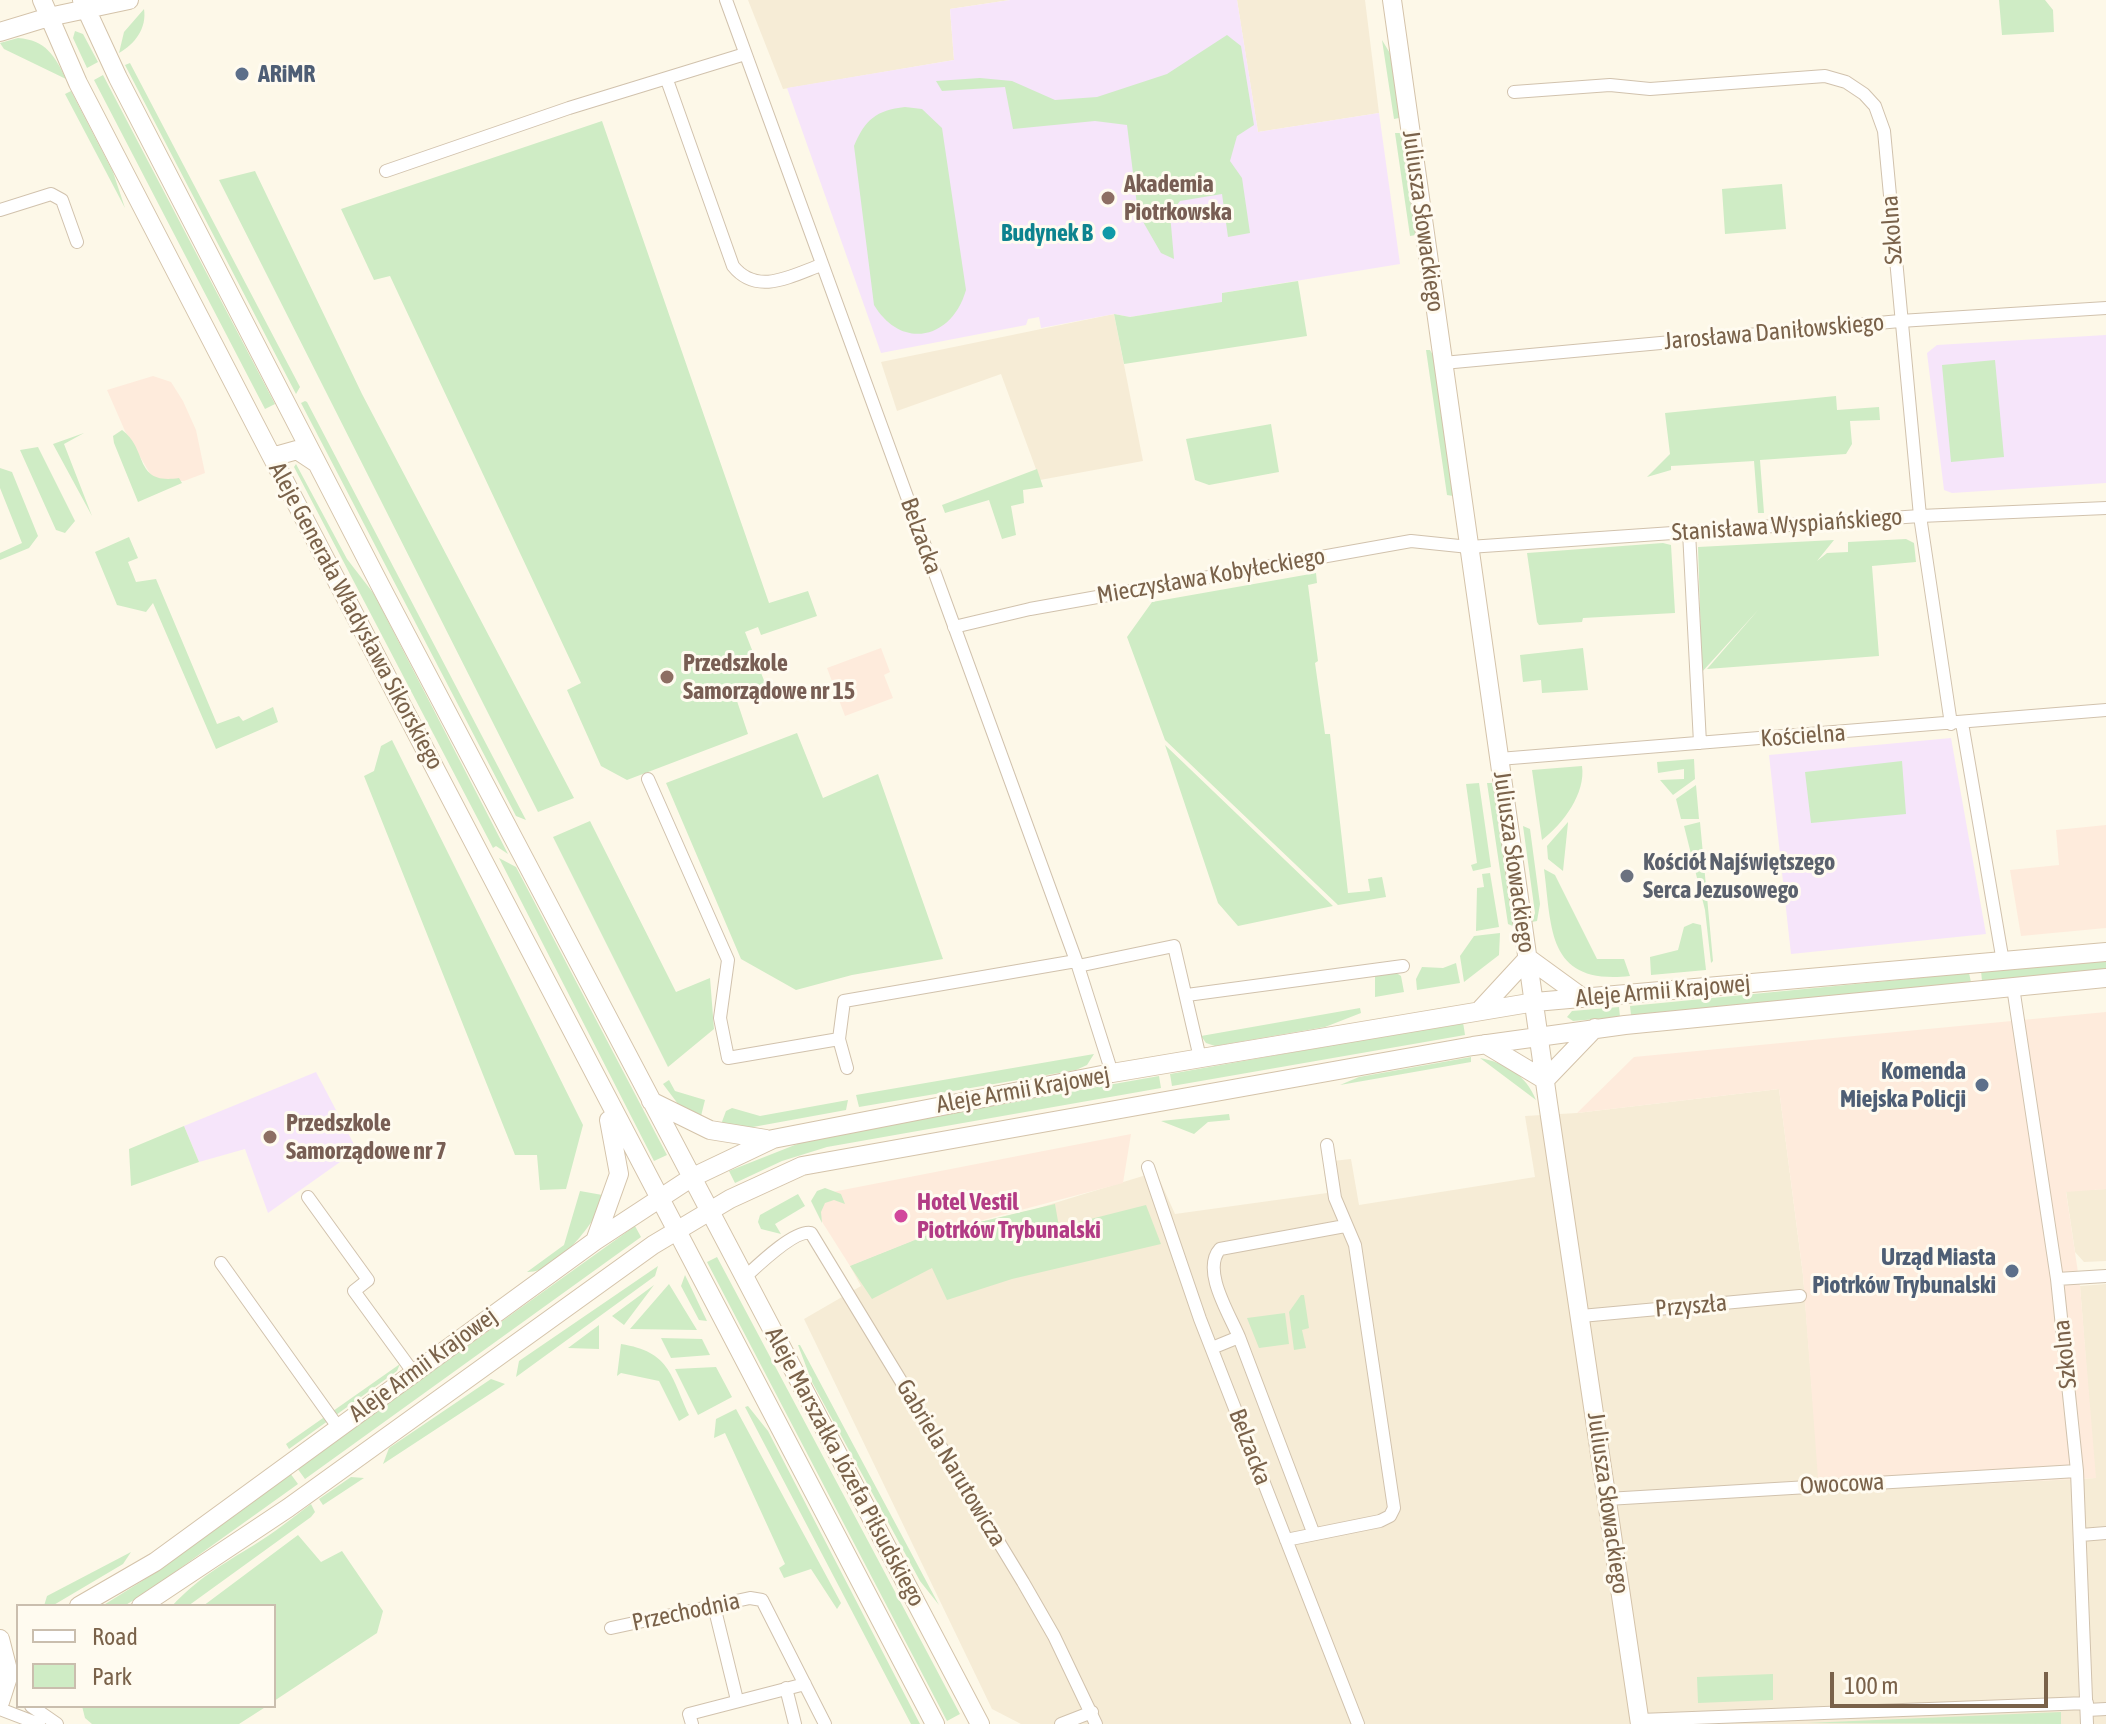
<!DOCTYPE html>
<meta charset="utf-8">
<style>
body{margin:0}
#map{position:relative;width:2106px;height:1724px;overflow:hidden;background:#fdf8e8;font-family:"Asap Condensed",sans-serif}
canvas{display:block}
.legend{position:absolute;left:16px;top:1604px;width:260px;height:104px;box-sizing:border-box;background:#fffbf0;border:2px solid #cabeae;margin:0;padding:10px 14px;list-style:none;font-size:24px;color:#7a624a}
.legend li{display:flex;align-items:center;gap:16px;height:40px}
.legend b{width:40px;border:2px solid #cabeae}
.scale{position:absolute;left:1830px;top:1672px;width:218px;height:36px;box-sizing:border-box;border:4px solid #7a624a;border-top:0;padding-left:10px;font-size:24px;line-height:28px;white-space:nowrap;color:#7a624a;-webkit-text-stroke:6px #fffbf0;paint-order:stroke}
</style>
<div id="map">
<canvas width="2106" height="1724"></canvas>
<ul class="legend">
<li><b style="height:10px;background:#fff"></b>Road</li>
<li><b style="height:22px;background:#cfecc5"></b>Park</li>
</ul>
<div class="scale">100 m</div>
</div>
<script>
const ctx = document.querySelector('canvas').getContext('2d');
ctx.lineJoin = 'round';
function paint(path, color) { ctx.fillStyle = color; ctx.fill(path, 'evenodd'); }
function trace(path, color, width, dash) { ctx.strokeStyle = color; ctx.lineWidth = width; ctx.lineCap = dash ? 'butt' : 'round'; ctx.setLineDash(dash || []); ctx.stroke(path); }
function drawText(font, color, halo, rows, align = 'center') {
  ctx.font = font + ' "Asap Condensed",sans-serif'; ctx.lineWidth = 6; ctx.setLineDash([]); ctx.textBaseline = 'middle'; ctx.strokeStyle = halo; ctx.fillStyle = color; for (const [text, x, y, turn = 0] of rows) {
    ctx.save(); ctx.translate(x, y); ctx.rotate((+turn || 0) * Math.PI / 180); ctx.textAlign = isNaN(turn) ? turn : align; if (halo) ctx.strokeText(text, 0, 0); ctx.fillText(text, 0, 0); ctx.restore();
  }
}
paint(new Path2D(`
 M 748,0 L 1010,0 L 950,9 L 954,60 L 783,89 Z
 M 1237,0 L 1365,0 L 1379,113 L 1258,132 Z
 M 1114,314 L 1143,461 L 1040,480 L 1001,374 L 897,411 L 881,362 Z
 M 1779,1089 L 1803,1275 L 1820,1492 L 2095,1478 L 2080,1286 L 2106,1284 L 2106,1724 L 1021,1724 L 992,1709 L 804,1319 L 861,1286 L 850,1266 L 930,1234 L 1035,1209 L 1156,1172 L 1175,1214 L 1327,1193 L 1323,1162 L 1351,1159 L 1359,1205 L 1535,1177 L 1525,1116 L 1577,1113 Z
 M 2106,1189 L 2106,1261 L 2084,1262 L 2075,1252 L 2066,1191 Z`), '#f6ecd6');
paint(new Path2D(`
 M 153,376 L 171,382 L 183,401 L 196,430 L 205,473 L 184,481 L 162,481 L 152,477 L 125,431 L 107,390 Z
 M 881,648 L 890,672 L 884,675 L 893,698 L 845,716 L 827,668 Z
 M 2106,825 L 2106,928 L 2021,936 L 2010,870 L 2059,865 L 2056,830 Z
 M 2106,1012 L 2106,1189 L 2066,1192 L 2080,1286 L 2096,1478 L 1819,1492 L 1803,1275 L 1779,1089 L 1577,1113 L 1634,1057 Z
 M 1131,1134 L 1123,1183 L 930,1234 L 850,1266 L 819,1217 L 822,1194 Z`), '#feebdc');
paint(new Path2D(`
 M 1010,0 L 1237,0 L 1258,132 L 1379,113 L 1400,264 L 1222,293 L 1223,302 L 1130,317 L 1114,314 L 1041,328 L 1039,317 L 1034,318 L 1028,319 L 1026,325 L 881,353 L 787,88 L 954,60 L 950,9 Z
 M 2106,335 L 2106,483 L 1952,493 L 1944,490 L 1927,353 L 1937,345 Z
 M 1951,738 L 1986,934 L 1791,954 L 1769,755 Z
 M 316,1072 L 357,1150 L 268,1213 L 245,1149 L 199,1162 L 184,1126 Z`), '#f6e5fa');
paint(new Path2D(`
 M 1999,0 L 2045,0 L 2053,10 L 2054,32 L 2002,35 Z
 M 144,9 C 147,28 135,44 119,53 L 124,32 Z
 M 75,31 L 83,34 L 98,62 L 87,68 L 73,38 Z
 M 1227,35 L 1241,46 L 1254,125 L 1237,136 L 1230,161 L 1242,178 L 1250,233 L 1228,237 L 1222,194 L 1180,201 L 1170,214 L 1174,259 L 1161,253 L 1138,213 L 1127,125 L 1095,121 L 1013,129 L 1005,87 L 942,91 L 936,81 L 980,78 L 1012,81 L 1055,100 L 1097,97 L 1167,74 Z
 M 18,38 C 46,40 55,56 66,79 L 4,49 L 0,43 Z
 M 1382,40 L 1391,55 L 1399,118 L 1394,119 Z
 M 130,63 L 300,387 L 296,394 L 125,65 Z
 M 103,75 L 275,404 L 265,409 L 94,80 Z
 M 71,91 L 113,172 L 125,208 L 65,94 Z
 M 905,107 L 922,109 L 942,128 L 966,290 C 952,339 902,351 874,305 L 854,146 C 865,120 876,110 905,107 Z
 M 602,121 L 769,603 L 808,591 L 817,616 L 761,635 L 758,627 L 745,632 L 765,683 L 735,695 L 748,734 L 627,780 L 601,766 L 567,690 L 581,683 L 390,276 L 374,280 L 341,209 Z
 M 1401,133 L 1416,235 L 1410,236 L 1395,133 Z
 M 255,171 L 362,394 L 574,798 L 538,812 L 219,180 Z
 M 1782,184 L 1786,229 L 1725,234 L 1722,189 Z
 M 1298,281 L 1307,336 L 1124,364 L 1114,314 L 1130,317 L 1222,302 L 1222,293 Z
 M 1426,350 L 1430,350 L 1434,357 L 1453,496 L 1447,495 Z
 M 1995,360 L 2004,457 L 1951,462 L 1942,365 Z
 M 1836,396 L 1837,410 L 1879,407 L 1880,420 L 1850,421 L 1852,444 L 1846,454 L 1760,460 L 1764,513 L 1758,513 L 1754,461 L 1671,466 L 1671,470 L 1647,477 L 1670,454 L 1665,413 Z
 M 305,401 L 307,402 L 526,820 L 516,816 L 301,403 Z
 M 1271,424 L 1279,472 L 1209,485 L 1195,480 L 1186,439 Z
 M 122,430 C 149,450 133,485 179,478 L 182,483 L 138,502 L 114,443 L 113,436 Z
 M 84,433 L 64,444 L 92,516 L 53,444 Z
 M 38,447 L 75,521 L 65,533 L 56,530 L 20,450 Z
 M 296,464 L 347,559 L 374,594 L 508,854 L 496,846 L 493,848 L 294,467 Z
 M 0,468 L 12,472 L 38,536 L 29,548 L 0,560 L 0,553 L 22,543 L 0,488 Z
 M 1037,469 L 1043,487 L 1023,490 L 1024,503 L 1011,506 L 1016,535 L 1002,539 L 989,500 L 945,513 L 942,505 Z
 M 129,537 L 138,558 L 128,562 L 136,582 L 156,579 L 217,724 L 239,716 L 243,721 L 273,707 L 278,722 L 216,749 L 153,603 L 146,612 L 117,605 L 95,552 Z
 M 1906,539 L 1914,543 L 1916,562 L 1872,566 L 1879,656 L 1707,669 L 1759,609 L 1702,672 L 1698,547 L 1834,540 L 1817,561 L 1827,553 L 1848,552 L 1848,542 Z
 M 1663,543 L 1671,545 L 1675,613 L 1583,618 L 1582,622 L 1539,625 L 1537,622 L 1527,553 Z
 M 1316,573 L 1317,583 L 1308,585 L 1318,661 L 1315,663 L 1325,734 L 1330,734 L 1348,893 L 1370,891 L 1368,879 L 1382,877 L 1386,897 L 1338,905 L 1165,740 L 1127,637 L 1152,602 Z
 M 1583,648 L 1588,690 L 1542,693 L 1541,680 L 1523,682 L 1520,655 Z
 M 797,733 L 823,798 L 878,774 L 943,959 L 852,975 L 796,990 L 741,959 L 666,783 Z
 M 392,740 L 583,1125 L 566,1189 L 540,1190 L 537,1155 L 515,1155 L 364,776 L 374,771 L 381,746 Z
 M 1165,745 L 1333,906 L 1238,926 L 1218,903 Z
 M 1694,759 L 1695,779 L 1673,795 L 1660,780 L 1684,779 L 1684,769 L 1658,773 L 1657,762 Z
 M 1902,761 L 1906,814 L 1811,823 L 1805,772 Z
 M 1582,766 C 1586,793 1563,824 1542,840 L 1532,770 Z
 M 1479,783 L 1491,867 L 1473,871 L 1471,865 L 1477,863 L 1466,784 Z
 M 1487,783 L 1492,783 L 1495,791 L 1515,927 L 1508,924 Z
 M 1696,785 L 1699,819 L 1681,819 L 1676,799 Z
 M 590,821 L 676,992 L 710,978 L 714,1029 L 668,1067 L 553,837 Z
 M 1568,822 L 1568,823 L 1563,871 L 1548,859 L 1547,846 Z
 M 1700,822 L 1713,961 L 1711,963 L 1705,910 L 1684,826 Z
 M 1523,826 L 1530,829 L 1540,904 L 1537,921 L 1532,922 L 1535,913 Z
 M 499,858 L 516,867 L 667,1155 L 654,1161 Z
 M 1544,869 L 1555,875 L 1597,959 L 1624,959 L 1630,976 C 1547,985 1552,930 1544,869 Z
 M 1490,873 L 1499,927 L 1476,931 L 1477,888 L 1484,887 L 1482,874 Z
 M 1693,923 L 1701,925 L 1706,970 L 1651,975 L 1650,957 L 1678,950 L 1684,927 Z
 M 1500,933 L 1499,955 L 1464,982 L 1460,956 L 1474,936 Z
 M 2106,960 L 2106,970 L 1982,981 L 1981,971 Z
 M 1456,963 L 1460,983 L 1417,990 L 1416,979 L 1422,967 L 1443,968 Z
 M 1395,972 L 1401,976 L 1404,992 L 1375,997 L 1375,973 Z
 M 1969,973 L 1971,982 L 1631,1015 L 1630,1006 Z
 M 1619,1007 L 1620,1017 L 1573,1021 L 1567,1017 L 1572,1011 Z
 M 1360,1008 L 1361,1013 L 1325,1027 L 1215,1046 L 1206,1043 L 1201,1036 Z
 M 1463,1022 L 1465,1035 L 1172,1086 L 1170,1074 Z
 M 1094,1054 L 1087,1065 L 1076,1070 L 859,1107 L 856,1095 Z
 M 1471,1057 L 1471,1062 L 1340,1085 L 1359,1077 Z
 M 1480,1058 C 1506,1063 1526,1075 1536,1100 Z
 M 1159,1076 L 1161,1088 L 827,1147 L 782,1161 L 735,1183 L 729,1171 L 815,1137 Z
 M 669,1080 L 675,1091 L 705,1100 L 700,1120 L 678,1104 L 663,1084 Z
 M 848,1100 L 846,1110 L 742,1129 L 720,1127 L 726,1111 L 732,1108 L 760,1116 Z
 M 1229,1114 L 1230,1120 L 1208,1122 L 1194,1134 L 1161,1121 Z
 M 184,1126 L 199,1162 L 131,1186 L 129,1149 Z
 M 825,1188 L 841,1194 L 845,1204 L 834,1200 L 825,1203 L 821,1212 L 822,1223 L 811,1201 L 817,1191 Z
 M 580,1191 L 608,1196 C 594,1221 559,1273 527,1272 L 564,1245 Z
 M 798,1194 L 805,1206 L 775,1224 L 781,1234 L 761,1229 L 758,1222 L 760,1215 Z
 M 1055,1204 L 1059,1227 L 1146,1205 L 1161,1244 L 1012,1279 L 947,1300 L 932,1268 L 872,1299 L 850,1266 L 930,1234 Z
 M 635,1226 L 641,1237 L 305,1479 L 297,1468 Z
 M 717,1257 L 960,1714 L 947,1721 L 707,1262 Z
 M 658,1266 L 655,1276 L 516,1377 L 519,1361 Z
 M 685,1275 L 707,1321 L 699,1320 L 681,1286 Z
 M 669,1284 L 697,1330 L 630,1329 Z
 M 654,1285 L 624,1325 L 612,1316 Z
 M 1301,1295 L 1304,1295 L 1309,1328 L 1302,1330 L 1306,1348 L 1294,1350 L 1289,1312 Z
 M 1285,1313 L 1289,1344 L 1259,1348 L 1247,1318 Z
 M 599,1325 L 599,1349 L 568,1348 Z
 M 661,1338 L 702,1339 L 710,1355 L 671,1358 Z
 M 621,1344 C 670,1352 670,1374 689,1415 L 679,1421 L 659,1381 L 621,1373 L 617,1376 Z
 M 798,1345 L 800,1345 L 939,1605 L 920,1581 L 812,1382 Z
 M 400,1364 L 397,1371 L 289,1449 L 286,1444 Z
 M 716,1367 L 732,1397 L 698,1415 L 675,1369 Z
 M 491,1379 L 505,1384 L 383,1464 L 389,1448 Z
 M 748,1406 L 768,1431 L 920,1724 L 911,1724 L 745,1407 Z
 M 736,1409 L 841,1603 L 837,1609 L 811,1569 L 784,1578 L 779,1568 L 785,1564 L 725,1433 L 714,1438 L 716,1419 Z
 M 290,1473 L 298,1484 L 147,1592 L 124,1606 L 102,1606 L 155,1573 Z
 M 351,1477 L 364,1478 L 323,1505 L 319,1499 Z
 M 311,1504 L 315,1512 L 311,1517 L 188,1606 L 172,1606 C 197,1579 223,1564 254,1545 C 274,1533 292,1518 311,1504 Z
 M 298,1535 L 321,1562 L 342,1551 L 383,1611 L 377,1633 L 274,1701 L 274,1606 L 203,1606 Z
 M 131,1552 L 123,1564 L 52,1606 L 44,1606 L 47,1596 Z
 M 1773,1674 L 1773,1700 L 1698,1703 L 1697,1677 Z
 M 82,1706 L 267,1706 L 239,1724 L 92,1724 L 85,1718 Z
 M 2061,1712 L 2061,1724 L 1807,1723 Z`), '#cfecc5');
const street = new Path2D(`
 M 726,0 L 1078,966 L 1112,1073
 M 667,80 L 733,266 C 757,296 791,276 821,265
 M 1514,92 L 1610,85 L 1650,89 L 1825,76 L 1846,82 L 1864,94 L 1875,106 L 1884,131 L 1920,516 L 1951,724
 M 386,171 L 569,108 L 745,54
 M 0,210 L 51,194 L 62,200 L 77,242
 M 1443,363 L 1900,321 L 2106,308
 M 1689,532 L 1700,743
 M 954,627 L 1030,609 L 1411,541 L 1469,547 L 1920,516 L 2106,508
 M 1962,723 L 2003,962
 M 1499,759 L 2106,710
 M 648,779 L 728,960 L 720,1018 L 728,1058 L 839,1039 L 847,1068
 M 1078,966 L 1174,946 L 1200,1058
 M 2013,987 L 2057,1279 L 2077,1471 L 2087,1724
 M 1187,995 L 1403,966
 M 839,1039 L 844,1001 L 1076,961
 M 1148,1167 L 1200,1319 L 1358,1724
 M 308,1197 L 368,1280 L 354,1291 L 413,1372
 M 221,1263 L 338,1427
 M 744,1278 C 757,1266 795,1229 811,1233 L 1023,1582 L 1054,1636 L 1096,1724
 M 2057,1279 L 2106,1276
 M 1581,1316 L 1800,1296
 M 1239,1337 L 1313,1532
 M 1212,1348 L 1239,1337 C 1230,1315 1201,1270 1220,1249 L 1345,1226
 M 1607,1499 L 2077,1471
 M 2081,1535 L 2106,1533
 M 1286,1540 L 1380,1521 L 1390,1516 L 1394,1508 L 1355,1245 L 1335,1198 L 1327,1145
 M 714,1606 L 737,1700
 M 611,1628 L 750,1598 L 762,1600 L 825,1724
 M 786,1688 L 795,1724
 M 31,1706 L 57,1724
 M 0,1709 L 39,1724
 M 2087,1710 L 2106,1709
 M 1640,1720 L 2087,1703
 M 692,1724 L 689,1714 L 805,1684
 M 1061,1724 L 1092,1712`);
const secondary = new Path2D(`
 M 42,0 L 78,83 L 272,457 L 935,1724
 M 82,0 L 118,78 L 380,585 L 980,1724
 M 1392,0 L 1548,1103 L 1640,1724
 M 0,32 L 49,17 L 129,0
 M 272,457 L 297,450 L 315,462
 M 1528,958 L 1583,998
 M 1480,1010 L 1528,958
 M 1485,1044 L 1545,1080
 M 1545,1080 L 1595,1028
 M 651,1101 L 710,1130 L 766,1139
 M 595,1241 L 619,1174 L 609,1120
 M 79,1606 L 155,1562 L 595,1241 L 691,1178 L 773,1139 L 1112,1073 L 1535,1002 L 2106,952
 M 141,1606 L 288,1508 L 653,1245 L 730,1199 L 802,1166 L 1473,1046 L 1625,1025 L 2106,978
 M 0,1639 L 9,1674 L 0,1702`);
trace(street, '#d1c2ad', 14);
trace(secondary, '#d4c3aa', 20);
trace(street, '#fff', 12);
trace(secondary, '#fff', 18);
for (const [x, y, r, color] of [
 [242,74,8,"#5c6f8a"],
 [1108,198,8,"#8d6e63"],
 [1109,233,8,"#0f9aa8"],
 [667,677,8,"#8d6e63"],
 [1627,876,8,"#6b7280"],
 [1982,1085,8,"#5c6f8a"],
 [270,1137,8,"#8d6e63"],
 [901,1216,8,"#d1479c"],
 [2012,1271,8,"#5c6f8a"]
]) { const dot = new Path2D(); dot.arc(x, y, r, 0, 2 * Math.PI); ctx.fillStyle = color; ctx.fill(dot); trace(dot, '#fffbf0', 3); }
drawText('bold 24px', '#4e5e75', '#fffbf0', [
 ["ARiMR",258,74,"left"],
 ["Komenda",1966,1071],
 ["Miejska Policji",1966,1099],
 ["Urząd Miasta",1996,1257],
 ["Piotrków Trybunalski",1996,1285]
], 'right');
drawText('bold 24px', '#785e54', '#fffbf0', [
 ["Akademia",1124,184],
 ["Piotrkowska",1124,212],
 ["Przedszkole",683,663],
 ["Samorządowe nr 15",683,691],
 ["Przedszkole",286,1123],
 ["Samorządowe nr 7",286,1151]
], 'left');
drawText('24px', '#7a624a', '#fffbf0', [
 ["Juliusza Słowackiego",1423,221,82],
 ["Szkolna",1892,230,-94],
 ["Jarosława Daniłowskiego",1774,332,-5],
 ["Stanisława Wyspiańskiego",1787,525,-4],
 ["Belzacka",921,536,70],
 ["Mieczysława Kobyłeckiego",1211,576,-10],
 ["Aleje Generała Władysława Sikorskiego",356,616,62],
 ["Kościelna",1803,736,-4],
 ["Juliusza Słowackiego",1514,862,82],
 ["Aleje Armii Krajowej",1663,991,-5],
 ["Aleje Armii Krajowej",1023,1090,-10],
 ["Przyszła",1691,1306,-5],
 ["Szkolna",2065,1354,-96],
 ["Aleje Armii Krajowej",423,1365,-36],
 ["Belzacka",1250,1447,69],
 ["Gabriela Narutowicza",951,1463,59],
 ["Aleje Marszałka Józefa Piłsudskiego",845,1467,62],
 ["Owocowa",1842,1484,-3],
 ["Juliusza Słowackiego",1608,1503,82],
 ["Przechodnia",686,1612,-12]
]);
drawText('bold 24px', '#0d838f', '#fffbf0', [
 ["Budynek B",1093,233]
], 'right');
drawText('bold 24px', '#5b616d', '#fffbf0', [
 ["Kościół Najświętszego",1643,862],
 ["Serca Jezusowego",1643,890]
], 'left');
drawText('bold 24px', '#b23c85', '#fffbf0', [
 ["Hotel Vestil",917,1202],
 ["Piotrków Trybunalski",917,1230]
], 'left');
</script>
